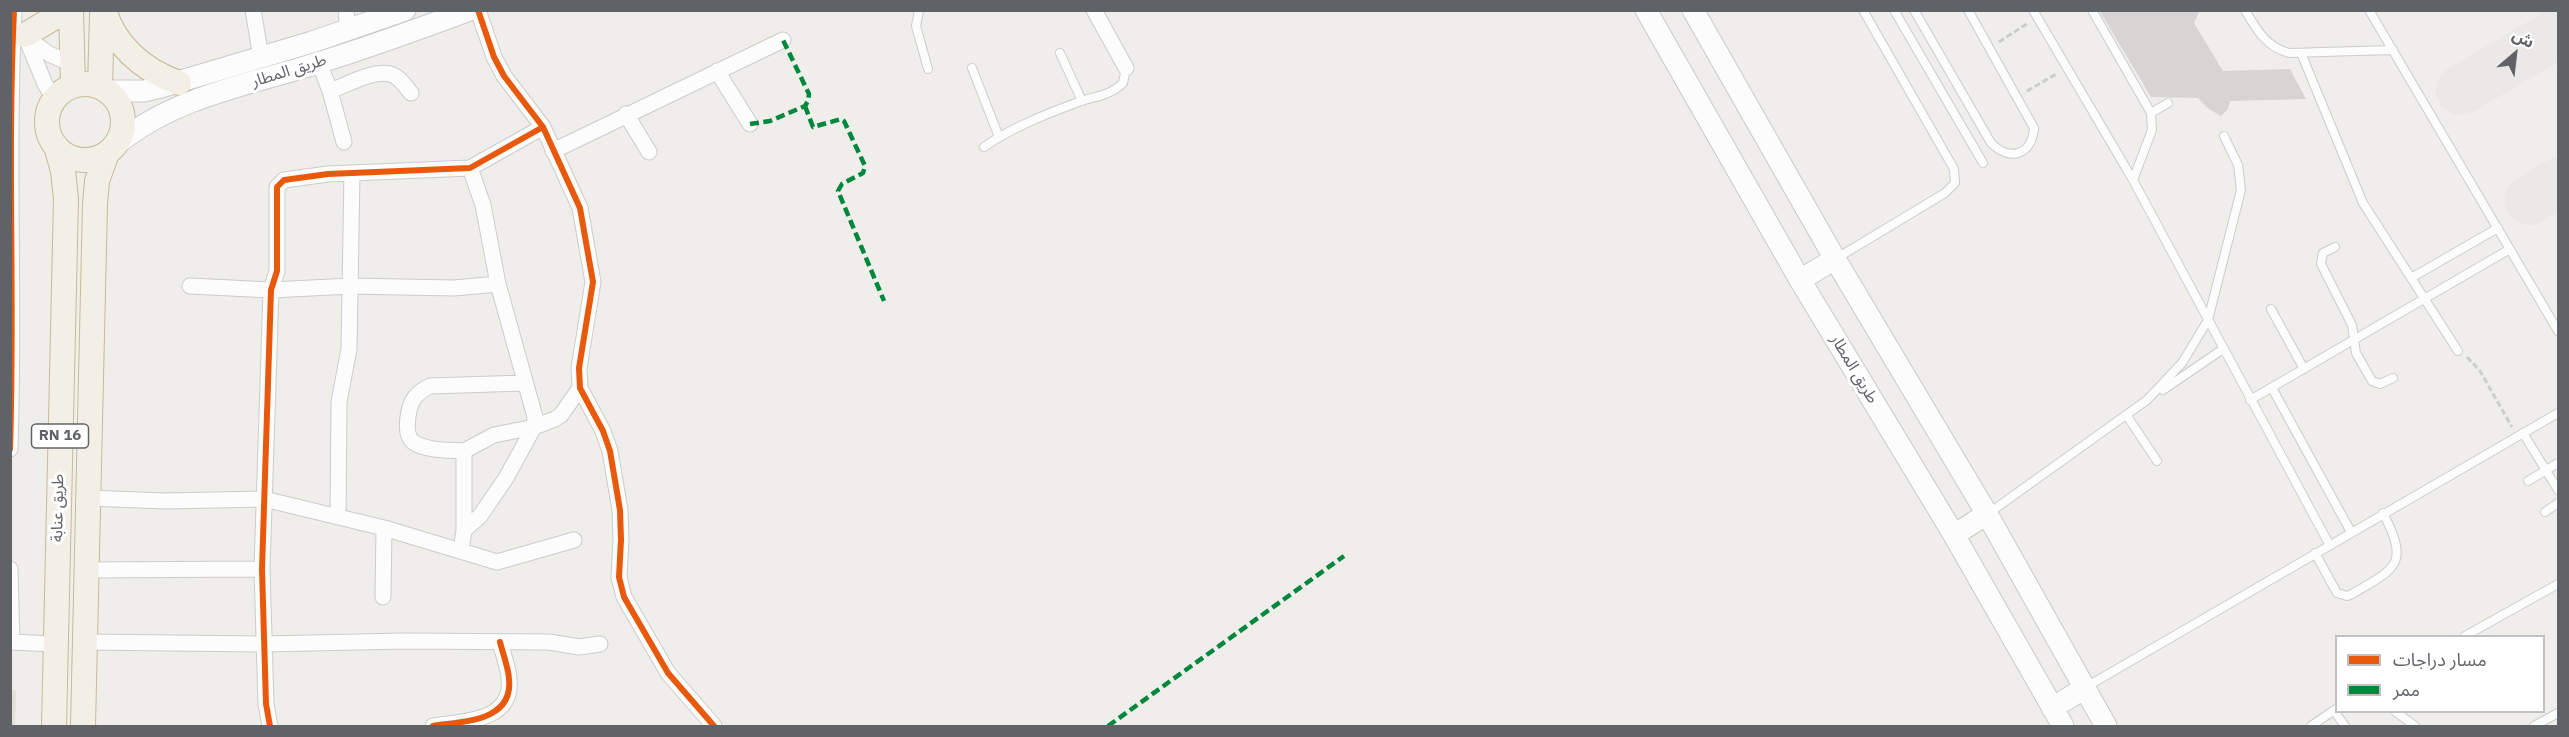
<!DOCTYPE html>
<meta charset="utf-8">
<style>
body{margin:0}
#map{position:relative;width:2569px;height:737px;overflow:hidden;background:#efeeea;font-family:"IBM Plex Sans","Noto Sans Arabic",sans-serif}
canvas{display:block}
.frame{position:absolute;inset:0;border:12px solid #5f6368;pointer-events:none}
.legend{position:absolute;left:2335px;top:635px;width:210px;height:78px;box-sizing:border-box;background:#fff;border:2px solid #bfc1c3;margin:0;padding:8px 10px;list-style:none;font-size:18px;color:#5f6368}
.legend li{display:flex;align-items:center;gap:12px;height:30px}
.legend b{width:30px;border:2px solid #bfc1c3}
.north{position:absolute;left:2485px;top:24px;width:60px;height:60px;-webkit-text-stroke:4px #fff;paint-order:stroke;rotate:28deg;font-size:16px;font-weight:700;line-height:24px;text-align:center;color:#5f6368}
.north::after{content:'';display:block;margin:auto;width:21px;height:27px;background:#5f6368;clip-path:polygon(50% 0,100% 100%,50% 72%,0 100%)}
</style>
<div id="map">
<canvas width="2569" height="737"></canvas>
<div class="frame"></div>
<ul class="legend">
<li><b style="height:8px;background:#e8590c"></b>مسار دراجات</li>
<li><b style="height:8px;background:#00873e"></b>ممر</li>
</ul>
<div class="north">ش</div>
</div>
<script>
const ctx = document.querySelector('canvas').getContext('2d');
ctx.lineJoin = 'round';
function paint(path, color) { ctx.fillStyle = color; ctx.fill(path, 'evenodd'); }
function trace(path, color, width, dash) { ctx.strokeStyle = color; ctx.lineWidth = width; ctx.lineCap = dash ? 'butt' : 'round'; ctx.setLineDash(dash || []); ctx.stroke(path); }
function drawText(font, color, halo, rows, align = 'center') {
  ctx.font = font + ' "IBM Plex Sans","Noto Sans Arabic",sans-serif'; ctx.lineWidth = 6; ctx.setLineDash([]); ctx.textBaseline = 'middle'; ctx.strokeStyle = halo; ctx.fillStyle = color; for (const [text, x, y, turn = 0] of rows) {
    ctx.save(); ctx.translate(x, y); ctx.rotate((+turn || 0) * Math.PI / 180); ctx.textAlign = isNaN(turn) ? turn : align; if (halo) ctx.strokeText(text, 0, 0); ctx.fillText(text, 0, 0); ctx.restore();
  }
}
paint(new Path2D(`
 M 11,690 L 16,690 L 15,726 L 11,726 Z`), '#e2e0da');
trace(new Path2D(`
 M 2461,90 L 2558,33
 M 2530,200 L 2558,183`), '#eae9e7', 50);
paint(new Path2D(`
 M 2099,10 L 2200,10 L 2194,23 L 2223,71 L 2290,69 L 2306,99 L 2230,101 L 2228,109 L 2221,116 L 2209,109 L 2198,98 L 2151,97 Z`), '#d6d5d3');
const service = new Path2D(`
 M 919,10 L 916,26 L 928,69
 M 1894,10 L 1983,163
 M 1914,10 L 1991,143 C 2010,162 2032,155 2034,128 L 1968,10
 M 2033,10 L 2133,180 L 2329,544
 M 2092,10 L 2151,113 L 2152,130 L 2133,180
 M 2245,10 C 2257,30 2265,46 2289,53 L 2393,50
 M 2369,10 L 2558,331
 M 1060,53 L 1082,101
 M 2301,53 L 2363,203 L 2458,351
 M 972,68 L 999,137
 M 2151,113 L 2168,103
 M 984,147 C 1012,127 1049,113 1081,101 C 1097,96 1111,95 1123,83 L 1126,68
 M 2335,247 L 2323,253 L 2321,264 L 2352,325 L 2356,353 L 2372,381 L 2380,384 L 2393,378
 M 1837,258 L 1945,193 L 1955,183 L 1954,169 L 1863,10
 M 2411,278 L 2498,228
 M 2271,309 L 2304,369
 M 2272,388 L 2351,532
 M 2163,390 L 2223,349
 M 2250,400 L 2510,249
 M 2127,416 L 2157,461
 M 2523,433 L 2558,490
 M 2528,481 L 2558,463
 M 2545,512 L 2558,503
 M 1989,513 L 2147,400 L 2182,363 L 2208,320 L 2241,190 L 2238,165 L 2224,136
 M 2315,553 L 2337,593 L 2347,596 L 2352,594 C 2396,568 2410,565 2383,513
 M 2465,636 L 2558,584
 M 2086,687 L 2558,413
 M 2334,711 L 2345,726
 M 2396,712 L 2415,726
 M 2311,726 L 2336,709
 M 2534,726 L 2558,713`);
const minor = new Path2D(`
 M 253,10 L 261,57
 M 346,10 L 348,30
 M 478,10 L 494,57 L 504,76 L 543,127 L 580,208 L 593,282 L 579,368 L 580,388 L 603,431 L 610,451 L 620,510 L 621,540 L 619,577 L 624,597 L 668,673 L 714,726
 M 1094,10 L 1126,68
 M 19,32 L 49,54 L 72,64
 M 26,38 L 45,84 L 54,99
 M 319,62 L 330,91 L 344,142
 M 717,71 L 750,124
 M 330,91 C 347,85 372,70 390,74 C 399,76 406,87 411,93
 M 626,114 L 649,152
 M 553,151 L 783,40
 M 190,286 L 271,290 L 351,286 L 454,288 L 498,284
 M 10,449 C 15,303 7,157 14,10
 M 464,451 C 449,450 426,451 413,442 C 403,434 408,406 415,397 C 419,392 424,389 430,386 L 525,383
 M 88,498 L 165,501 L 264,499 L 384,528 L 497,562 L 574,540
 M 338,516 L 339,402 L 349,349 L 352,173
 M 464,530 L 464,451 L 494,435 L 534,427 L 555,419 L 561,415 L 580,388
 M 461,550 L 464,530 L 480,516 L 506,478 L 534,427 L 535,417 L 498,284 L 483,205 L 470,168
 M 10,569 L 12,642
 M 86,570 L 262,569
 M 383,597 L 384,528
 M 10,642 L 55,644
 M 84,642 L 263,644 L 404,641 L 549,642 L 579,647 L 600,644
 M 270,726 L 266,704 L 262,569 L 271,290 L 277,271 L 277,187 L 284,180 L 328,174 L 470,168 L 543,127
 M 433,726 C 463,721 514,722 509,678 C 508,667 503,654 500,642`);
const secondary = new Path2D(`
 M 1646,10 L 1800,280 L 1954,535 L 2063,726
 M 1693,10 L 1835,259 L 1987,514 L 2106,726
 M 107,91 L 144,91 L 161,87 L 312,42 L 405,10
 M 116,145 C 173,97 248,85 318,63 C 369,47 419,29 470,10
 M 1800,280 L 1835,259
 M 1954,535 L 1987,514
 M 2052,708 L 2085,688`);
const trunk = new Path2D(`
 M 71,10 L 73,85
 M 104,10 C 116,48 143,70 179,83
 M 25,35 L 67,10
 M47 122a38 38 0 1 1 76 0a38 38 0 1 1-76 0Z
 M 100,86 L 102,14
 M 54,726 L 66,199 L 63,171 L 56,146
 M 83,726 L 95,204 L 97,181 L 107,153`);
trace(service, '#cbcccc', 10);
trace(minor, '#cbcccc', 17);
trace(secondary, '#cacacb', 23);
trace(trunk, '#c8b996', 26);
trace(new Path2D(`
 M 1999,42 L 2028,23
 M 2027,91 L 2058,73
 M 2467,357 L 2480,371 L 2512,427`), '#cacfcc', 3, [6, 3]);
trace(service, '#fdfcfc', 8);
trace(minor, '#fdfcfc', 15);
trace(secondary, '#fdfcfc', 21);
trace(trunk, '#f2f0e6', 24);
trace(new Path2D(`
 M 805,106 L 813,127 L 841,119 L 844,121 L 865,166 L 863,173 L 842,184 L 838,191 L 884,301
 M 750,124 L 770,121 L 805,106 L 808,101 L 809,94 L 783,40
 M 1108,726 L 1344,556`), '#00873e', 4.5, [9, 4.5]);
trace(new Path2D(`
 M 478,10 L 494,57 L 504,76 L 543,127 L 580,208 L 593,282 L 579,368 L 580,388 L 603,431 L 610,451 L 620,510 L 621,540 L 619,577 L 624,597 L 668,673 L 714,726
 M 10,449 C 15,303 7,157 14,10
 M 270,726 L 266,704 L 262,569 L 271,290 L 277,271 L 277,187 L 284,180 L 328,174 L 470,168 L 543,127
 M 433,726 C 463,721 514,722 509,678 C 508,667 503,654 500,642`), '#e8590c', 6);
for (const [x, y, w] of [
 [60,436,57]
]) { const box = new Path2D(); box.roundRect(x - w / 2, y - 12, w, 24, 4.5); ctx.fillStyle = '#fff'; ctx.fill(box); trace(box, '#5f6368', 1.5); }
drawText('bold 15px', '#5f6368', null, [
 ["RN 16",60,436]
]);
drawText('16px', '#5f6368', '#fff', [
 ["طريق المطار",289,71,-17],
 ["طريق المطار",1854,369,59],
 ["طريق عنابة",58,508,-89]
]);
</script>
